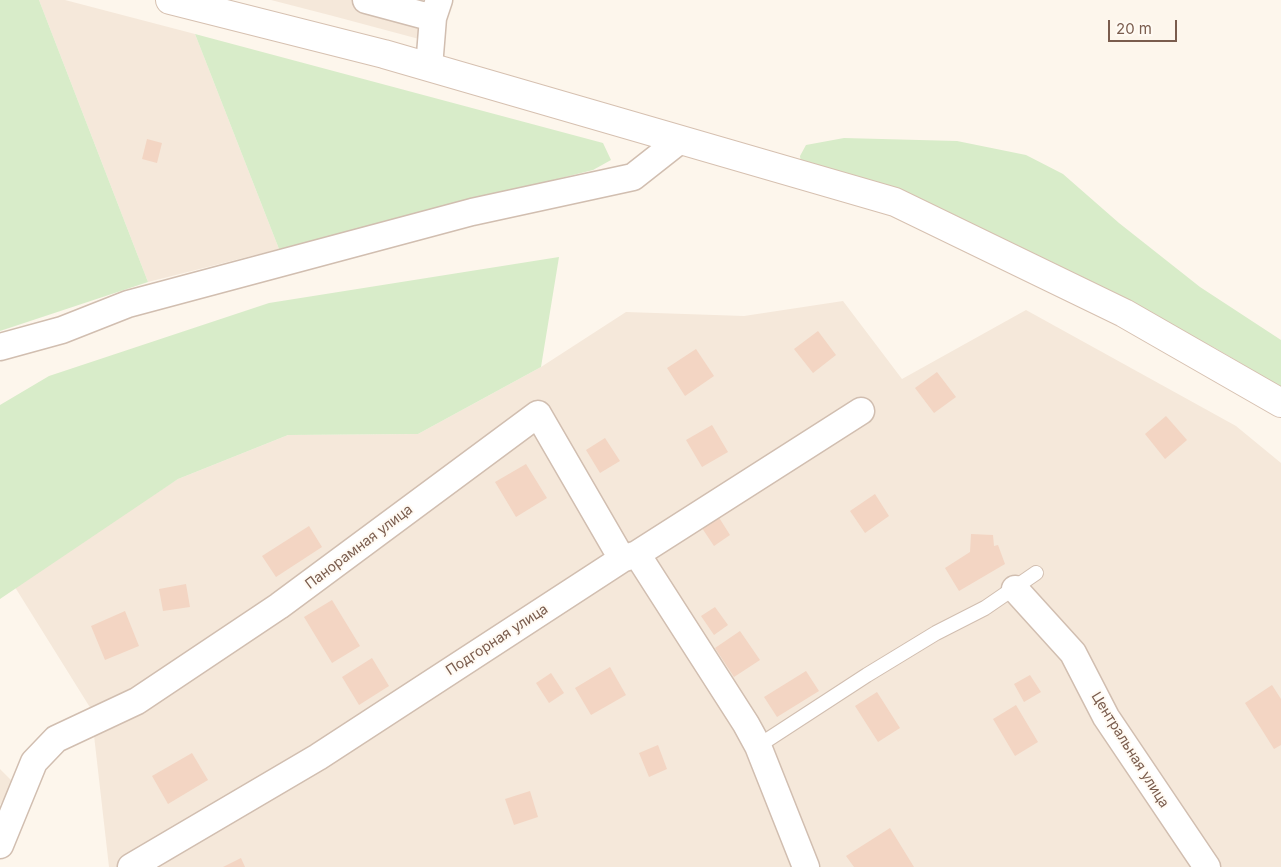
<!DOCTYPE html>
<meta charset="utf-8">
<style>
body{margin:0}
#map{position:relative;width:1281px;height:867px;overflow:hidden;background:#fdf6ec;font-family:Inter,sans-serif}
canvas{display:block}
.scale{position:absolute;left:1108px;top:20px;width:69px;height:22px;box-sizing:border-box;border:2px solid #7a5c4d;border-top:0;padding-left:6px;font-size:15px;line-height:18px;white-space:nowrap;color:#7a5c4d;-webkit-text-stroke:4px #fffaf3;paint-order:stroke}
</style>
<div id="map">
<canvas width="1281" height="867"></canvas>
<div class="scale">20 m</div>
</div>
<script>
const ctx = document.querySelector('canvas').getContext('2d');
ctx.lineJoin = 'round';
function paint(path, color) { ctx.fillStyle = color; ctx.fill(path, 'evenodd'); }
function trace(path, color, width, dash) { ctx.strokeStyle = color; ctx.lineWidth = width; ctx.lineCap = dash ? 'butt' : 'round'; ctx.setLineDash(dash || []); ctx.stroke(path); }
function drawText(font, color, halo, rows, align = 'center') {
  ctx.font = font + ' Inter,sans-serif'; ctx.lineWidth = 4; ctx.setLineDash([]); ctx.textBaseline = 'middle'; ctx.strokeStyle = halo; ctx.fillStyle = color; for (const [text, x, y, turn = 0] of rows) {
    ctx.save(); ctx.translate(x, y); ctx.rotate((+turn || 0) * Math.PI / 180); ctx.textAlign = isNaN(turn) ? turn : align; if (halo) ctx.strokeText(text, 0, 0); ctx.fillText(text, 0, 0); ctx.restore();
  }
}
paint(new Path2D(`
 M 39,0 L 65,0 L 195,34 L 279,249 L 148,282 Z
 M 271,0 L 423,0 L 419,39 L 333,16 Z
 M 843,301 L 902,379 L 1026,310 L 1236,426 L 1281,463 L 1281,867 L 109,867 L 91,709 L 13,584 L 178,479 L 288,435 L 418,434 L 541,367 L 626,312 L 744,316 Z
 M 0,769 L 14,783 L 0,805 Z`), '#f5e8da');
paint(new Path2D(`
 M 0,0 L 39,0 L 148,282 L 0,331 Z
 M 195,34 L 603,143 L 611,160 L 593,170 L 279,249 Z
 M 844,138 L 957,141 L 1026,155 L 1063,174 L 1119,223 L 1200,287 L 1281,340 L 1281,387 L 1215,348 L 1043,262 L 801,163 L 800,156 L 806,145 Z
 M 559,257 L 541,367 L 418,434 L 288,435 L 178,479 L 0,599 L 0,405 L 49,376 L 269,303 Z`), '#d8ecc9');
paint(new Path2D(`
 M 147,139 L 162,143 L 157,163 L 142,159 Z
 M 818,331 L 836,355 L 813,373 L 794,349 Z
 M 696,349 L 714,376 L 685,396 L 667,368 Z
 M 937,372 L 956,397 L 934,413 L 915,388 Z
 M 1166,416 L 1187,440 L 1165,459 L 1145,434 Z
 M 712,425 L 728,452 L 702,467 L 686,440 Z
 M 605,438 L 620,461 L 600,473 L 586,450 Z
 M 526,464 L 547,498 L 516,517 L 495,482 Z
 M 875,494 L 889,516 L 865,533 L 850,511 Z
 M 718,516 L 730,535 L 714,546 L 702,528 Z
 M 309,526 L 322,547 L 276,577 L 262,556 Z
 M 971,534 L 993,535 L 994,546 L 998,545 L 1005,564 L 959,591 L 945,568 L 970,552 Z
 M 186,584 L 190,607 L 163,611 L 159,589 Z
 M 332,600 L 360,646 L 332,663 L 304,617 Z
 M 715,607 L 728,625 L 714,635 L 701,616 Z
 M 125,611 L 139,646 L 105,660 L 91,626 Z
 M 740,631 L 760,660 L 734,677 L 715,648 Z
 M 372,658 L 389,686 L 359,705 L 342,677 Z
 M 610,667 L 626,695 L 591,715 L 575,688 Z
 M 806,671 L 819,691 L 777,717 L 764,697 Z
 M 551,673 L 564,693 L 549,703 L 536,683 Z
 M 1030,675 L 1041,692 L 1024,702 L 1014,684 Z
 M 1272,685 L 1281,699 L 1281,745 L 1274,749 L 1245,703 Z
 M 877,692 L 900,728 L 878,742 L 855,706 Z
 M 1016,705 L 1038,742 L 1015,756 L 993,719 Z
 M 658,745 L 667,769 L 649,777 L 639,753 Z
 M 192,753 L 208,780 L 168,804 L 152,776 Z
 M 530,791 L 538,817 L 514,825 L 505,799 Z
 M 890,828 L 914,867 L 854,867 L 846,856 Z
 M 241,858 L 245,867 L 223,867 Z`), '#f3d5c3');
const lane = new Path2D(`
 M 758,746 L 867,675 L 936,633 L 985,608 L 1036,573`);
const street = new Path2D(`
 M 366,0 L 433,18
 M 429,67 L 433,18 L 439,0
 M 0,347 L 62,330 L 128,304 L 472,212 L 633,177 L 680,140
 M 637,554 L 746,724 L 758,746 L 806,867
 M 1015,589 L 1073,653 L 1106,717 L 1207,867
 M 0,845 L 34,762 L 56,739 L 137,701 L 279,606 L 538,414 L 622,559
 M 131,867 L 318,757 L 622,559 L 637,554 L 861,411`);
const secondary = new Path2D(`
 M 170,0 L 384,54 L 895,202 L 1124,313 L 1281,403`);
trace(lane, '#d1beb0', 16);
trace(street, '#d1beb0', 29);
trace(secondary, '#d6c0b0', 30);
trace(lane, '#fff', 14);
trace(street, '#fff', 26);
trace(secondary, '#fff', 28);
drawText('14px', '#7a5c4d', '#fffaf3', [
 ["Панорамная улица",359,547,-37],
 ["Подгорная улица",497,640,-33],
 ["Центральная улица",1130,750,58]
]);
</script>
